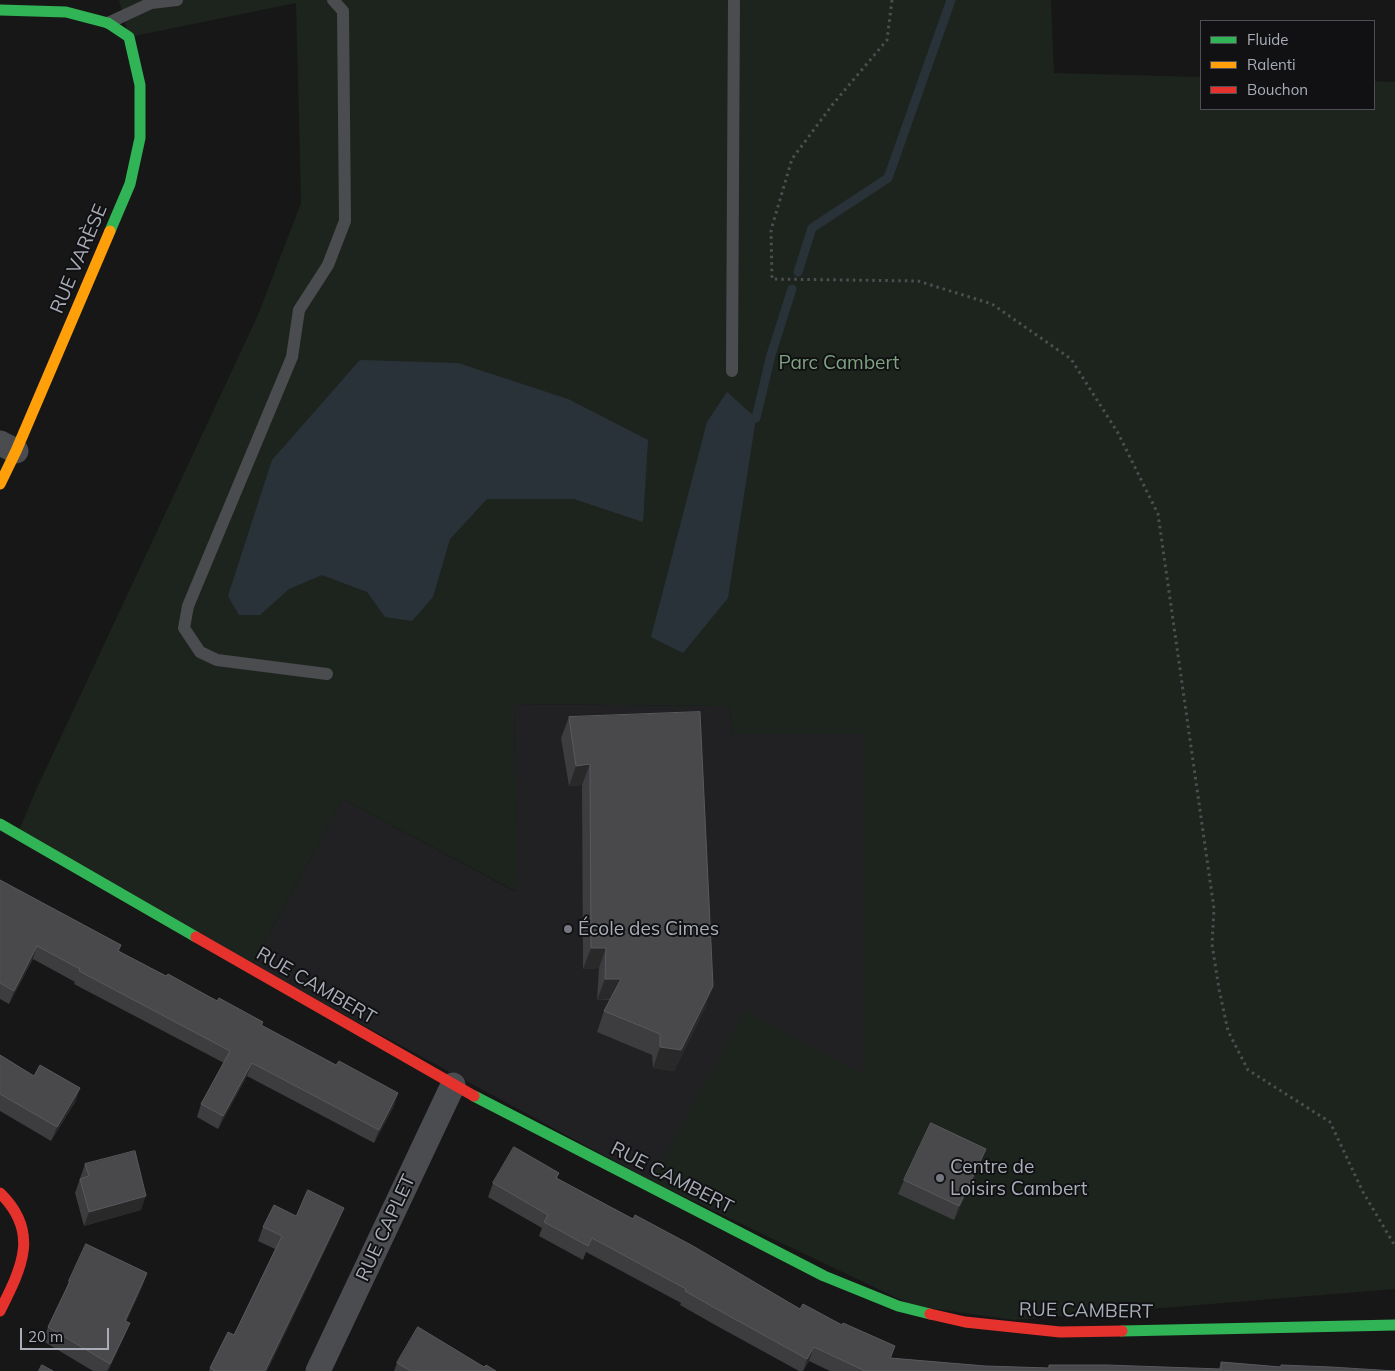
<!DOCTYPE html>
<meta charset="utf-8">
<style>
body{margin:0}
#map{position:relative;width:1395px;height:1371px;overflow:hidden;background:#171717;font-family:Mulish,sans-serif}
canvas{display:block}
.legend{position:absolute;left:1200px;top:20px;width:175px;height:90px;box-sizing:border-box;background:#111113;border:1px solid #4d4f55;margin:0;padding:6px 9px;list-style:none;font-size:15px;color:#a8adb8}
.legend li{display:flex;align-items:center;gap:10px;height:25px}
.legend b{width:25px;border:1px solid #4d4f55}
.scale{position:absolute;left:20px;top:1328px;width:89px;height:22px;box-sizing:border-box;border:2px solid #a8adb8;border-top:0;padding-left:6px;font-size:15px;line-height:18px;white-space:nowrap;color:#a8adb8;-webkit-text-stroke:4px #111113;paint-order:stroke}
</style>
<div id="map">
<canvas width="1395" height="1371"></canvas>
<ul class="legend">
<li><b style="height:6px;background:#30b455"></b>Fluide</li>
<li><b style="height:6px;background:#ff9f0a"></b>Ralenti</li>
<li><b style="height:6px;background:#e5322d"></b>Bouchon</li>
</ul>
<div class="scale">20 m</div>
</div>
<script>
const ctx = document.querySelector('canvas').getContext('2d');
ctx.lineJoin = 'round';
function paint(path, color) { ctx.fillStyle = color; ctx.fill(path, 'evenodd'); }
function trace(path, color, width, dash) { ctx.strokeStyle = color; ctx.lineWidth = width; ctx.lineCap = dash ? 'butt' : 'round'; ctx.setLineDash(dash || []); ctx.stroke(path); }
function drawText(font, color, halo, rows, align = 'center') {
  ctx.font = font + ' Mulish,sans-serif'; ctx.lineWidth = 4; ctx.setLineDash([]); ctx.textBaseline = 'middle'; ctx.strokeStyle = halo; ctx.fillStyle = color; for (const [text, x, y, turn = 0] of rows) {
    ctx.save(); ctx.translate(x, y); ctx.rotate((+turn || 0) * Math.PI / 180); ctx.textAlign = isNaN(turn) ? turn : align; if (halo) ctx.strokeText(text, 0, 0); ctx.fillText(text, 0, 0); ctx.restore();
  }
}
paint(new Path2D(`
 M 514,704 L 729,706 L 733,734 L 863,734 L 863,1076 L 651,1181 L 252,965 L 343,799 L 516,892 Z`), '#212123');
paint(new Path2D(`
 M 119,0 L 1051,0 L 1054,73 L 1201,77 L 1201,109 L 1374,109 L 1374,81 L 1395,82 L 1395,1289 L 1014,1320 L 914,1306 L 651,1181 L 745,1011 L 863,1075 L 863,734 L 733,734 L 729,706 L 514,704 L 517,892 L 343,799 L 252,965 L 17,835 L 37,788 L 258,315 L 301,203 L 296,3 L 129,37 Z`), '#1d241e');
paint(new Path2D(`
 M 360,360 L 458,363 L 568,399 L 648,440 L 643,522 L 574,499 L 487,499 L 450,539 L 433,597 L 412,621 L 385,617 L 367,592 L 322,575 L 289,589 L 260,615 L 239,615 L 228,596 L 272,460 Z
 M 727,392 L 756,418 L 728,598 L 683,653 L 651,637 L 707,422 Z`), '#2a3239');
trace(new Path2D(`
 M 798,272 L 812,228 L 888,178 L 951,0
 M 756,418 L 771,355 L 792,289`), '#2a3239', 9);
trace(new Path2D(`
 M 892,0 L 887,40 L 833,104 L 792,159 L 771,230 L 772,279 L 918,281 L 992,304 L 1071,359 L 1118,433 L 1158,514 L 1214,909 L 1212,944 L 1219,989 L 1228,1031 L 1248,1070 L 1330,1122 L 1363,1192 L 1395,1246`), '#4d4e52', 3, [2.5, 4]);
trace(new Path2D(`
 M 108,23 L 151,3 L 177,0
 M 732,371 L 734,0
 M 327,674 L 217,660 L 200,652 L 184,628 L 188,606 L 292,357 L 299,310 L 328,265 L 345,221 L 343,11 L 333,0`), '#4b4c50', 12);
trace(new Path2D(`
 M 0,443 L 16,451
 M 318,1371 L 453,1085`), '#4b4c50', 25);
trace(new Path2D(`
 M 0,10 L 66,12 L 108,23 L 129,37 L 140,85 L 140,138 L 130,184 L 110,231
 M 0,824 L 196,937
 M 474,1096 L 824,1276 L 898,1306 L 930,1314
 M 1122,1331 L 1395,1325`), '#30b455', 11);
trace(new Path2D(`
 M 0,484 L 16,451 L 110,231`), '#ff9f0a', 11);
trace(new Path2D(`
 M 196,937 L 474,1096
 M 0,1193 C 40,1232 22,1267 0,1311
 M 930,1314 L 965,1322 L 1060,1332 L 1122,1331`), '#e5322d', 11);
paint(new Path2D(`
 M 569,717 L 706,1006 L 674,1071 L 653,1068 L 652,1055 L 597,1032 L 604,1011 L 610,1000 L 597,1000 L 599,968 L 583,969 L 582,785 L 569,786 L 561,738 Z
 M 0,880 L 121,945 L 119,951 L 166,976 L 263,1022 L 262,1026 L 394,1106 L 374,1143 L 247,1076 L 218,1129 L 197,1117 L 201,1104 L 224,1063 L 74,984 L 75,982 L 33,959 L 9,1004 L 0,999 Z
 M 0,1055 L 34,1076 L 80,1088 L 75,1102 L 51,1141 L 0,1111 Z
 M 981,1163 L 954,1220 L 898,1194 L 904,1180 Z
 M 85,1164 L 141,1210 L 84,1226 L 75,1193 Z
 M 559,1173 L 557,1178 L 800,1309 L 895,1346 L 891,1358 L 985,1366 L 1048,1368 L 1049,1365 L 1219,1369 L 1221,1362 L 1281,1367 L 1395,1371 L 830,1371 L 809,1361 L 803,1371 L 799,1371 L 717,1326 L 680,1305 L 681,1303 L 586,1252 L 583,1260 L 539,1236 L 542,1228 L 488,1197 L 493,1183 Z
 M 296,1216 L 339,1221 L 267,1371 L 209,1371 L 210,1368 L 234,1335 L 275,1249 L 258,1241 L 263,1227 Z
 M 147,1273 L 142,1287 L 126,1322 L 124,1337 L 108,1371 L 93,1371 L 43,1341 L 48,1327 L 64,1295 L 69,1281 Z
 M 397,1363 L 484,1367 L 496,1371 L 394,1371 Z`), '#3d3d3f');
paint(new Path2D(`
 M 590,764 L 582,785 L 569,786 L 576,766 Z
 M 37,946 L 33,959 L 9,1004 L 14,991 Z
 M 591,948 L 606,948 L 599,968 L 583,969 Z
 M 605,979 L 621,979 L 614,999 L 597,1000 Z
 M 713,986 L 706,1006 L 674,1071 L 653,1068 L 660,1047 Z
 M 252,1063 L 247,1076 L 218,1129 L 223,1116 Z
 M 80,1088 L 75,1102 L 51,1141 L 57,1127 Z
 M 398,1093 L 394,1106 L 374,1143 L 379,1130 Z
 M 986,1149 L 981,1163 L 954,1220 L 959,1206 Z
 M 146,1196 L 141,1210 L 84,1226 L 89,1212 Z
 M 344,1208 L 339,1221 L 267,1371 L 265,1371 Z
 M 147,1273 L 142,1287 L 120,1335 L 125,1321 Z
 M 130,1323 L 124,1337 L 108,1371 L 107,1371 Z
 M 814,1347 L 809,1361 L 803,1371 L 807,1359 Z`), '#29292a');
const building = new Path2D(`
 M 700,712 L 713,986 L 681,1050 L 660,1047 L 660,1034 L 604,1011 L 621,979 L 605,979 L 606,948 L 591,948 L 590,764 L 576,766 L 569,717 Z
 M 0,880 L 121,945 L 118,951 L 166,976 L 168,974 L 217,1001 L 219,998 L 263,1022 L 261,1025 L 336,1065 L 339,1061 L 398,1093 L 379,1130 L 252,1063 L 223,1116 L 201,1104 L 230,1051 L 79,971 L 80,969 L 37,946 L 14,991 L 0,983 Z
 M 0,1055 L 34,1076 L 40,1065 L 80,1088 L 57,1127 L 0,1094 Z
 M 931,1123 L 986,1149 L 959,1206 L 904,1180 Z
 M 514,1147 L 559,1173 L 556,1178 L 633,1219 L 635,1215 L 693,1246 L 800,1309 L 803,1304 L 842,1325 L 843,1323 L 895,1346 L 890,1358 L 985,1366 L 1049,1368 L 1049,1365 L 1106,1365 L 1221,1369 L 1221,1362 L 1281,1367 L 1281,1365 L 1331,1367 L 1395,1371 L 865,1371 L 814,1347 L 807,1359 L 722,1312 L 685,1291 L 686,1289 L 592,1238 L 588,1246 L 544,1222 L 548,1215 L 493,1183 Z
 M 135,1151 L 146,1196 L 89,1212 L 80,1179 L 89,1176 L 85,1164 Z
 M 308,1190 L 344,1208 L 265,1371 L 213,1371 L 214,1370 L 210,1368 L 228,1332 L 234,1335 L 282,1236 L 263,1227 L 274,1205 L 296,1216 Z
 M 86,1244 L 147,1273 L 125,1321 L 130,1323 L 110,1364 L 48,1327 L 70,1281 L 69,1281 Z
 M 418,1327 L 484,1367 L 486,1365 L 496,1371 L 411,1371 L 397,1363 Z
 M 42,1365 L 53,1371 L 39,1371 Z`);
paint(building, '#49494c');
trace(building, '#58595d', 1);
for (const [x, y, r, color] of [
 [568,929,5,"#757880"],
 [940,1178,5,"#757880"]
]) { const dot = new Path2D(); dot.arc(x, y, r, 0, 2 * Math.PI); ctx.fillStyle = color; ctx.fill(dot); trace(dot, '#111113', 2); }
drawText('19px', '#a8adb8', '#111113', [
 ["RUE VARÈSE",79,259,-67],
 ["RUE CAMBERT",316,986,30],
 ["RUE CAMBERT",672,1178,27],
 ["RUE CAPLET",386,1228,-65],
 ["RUE CAMBERT",1086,1311,1]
]);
drawText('19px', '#7fa381', '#111113', [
 ["Parc Cambert",839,363]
]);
drawText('19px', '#a8adb8', '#111113', [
 ["École des Cimes",578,929],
 ["Centre de",950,1167],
 ["Loisirs Cambert",950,1189]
], 'left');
</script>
